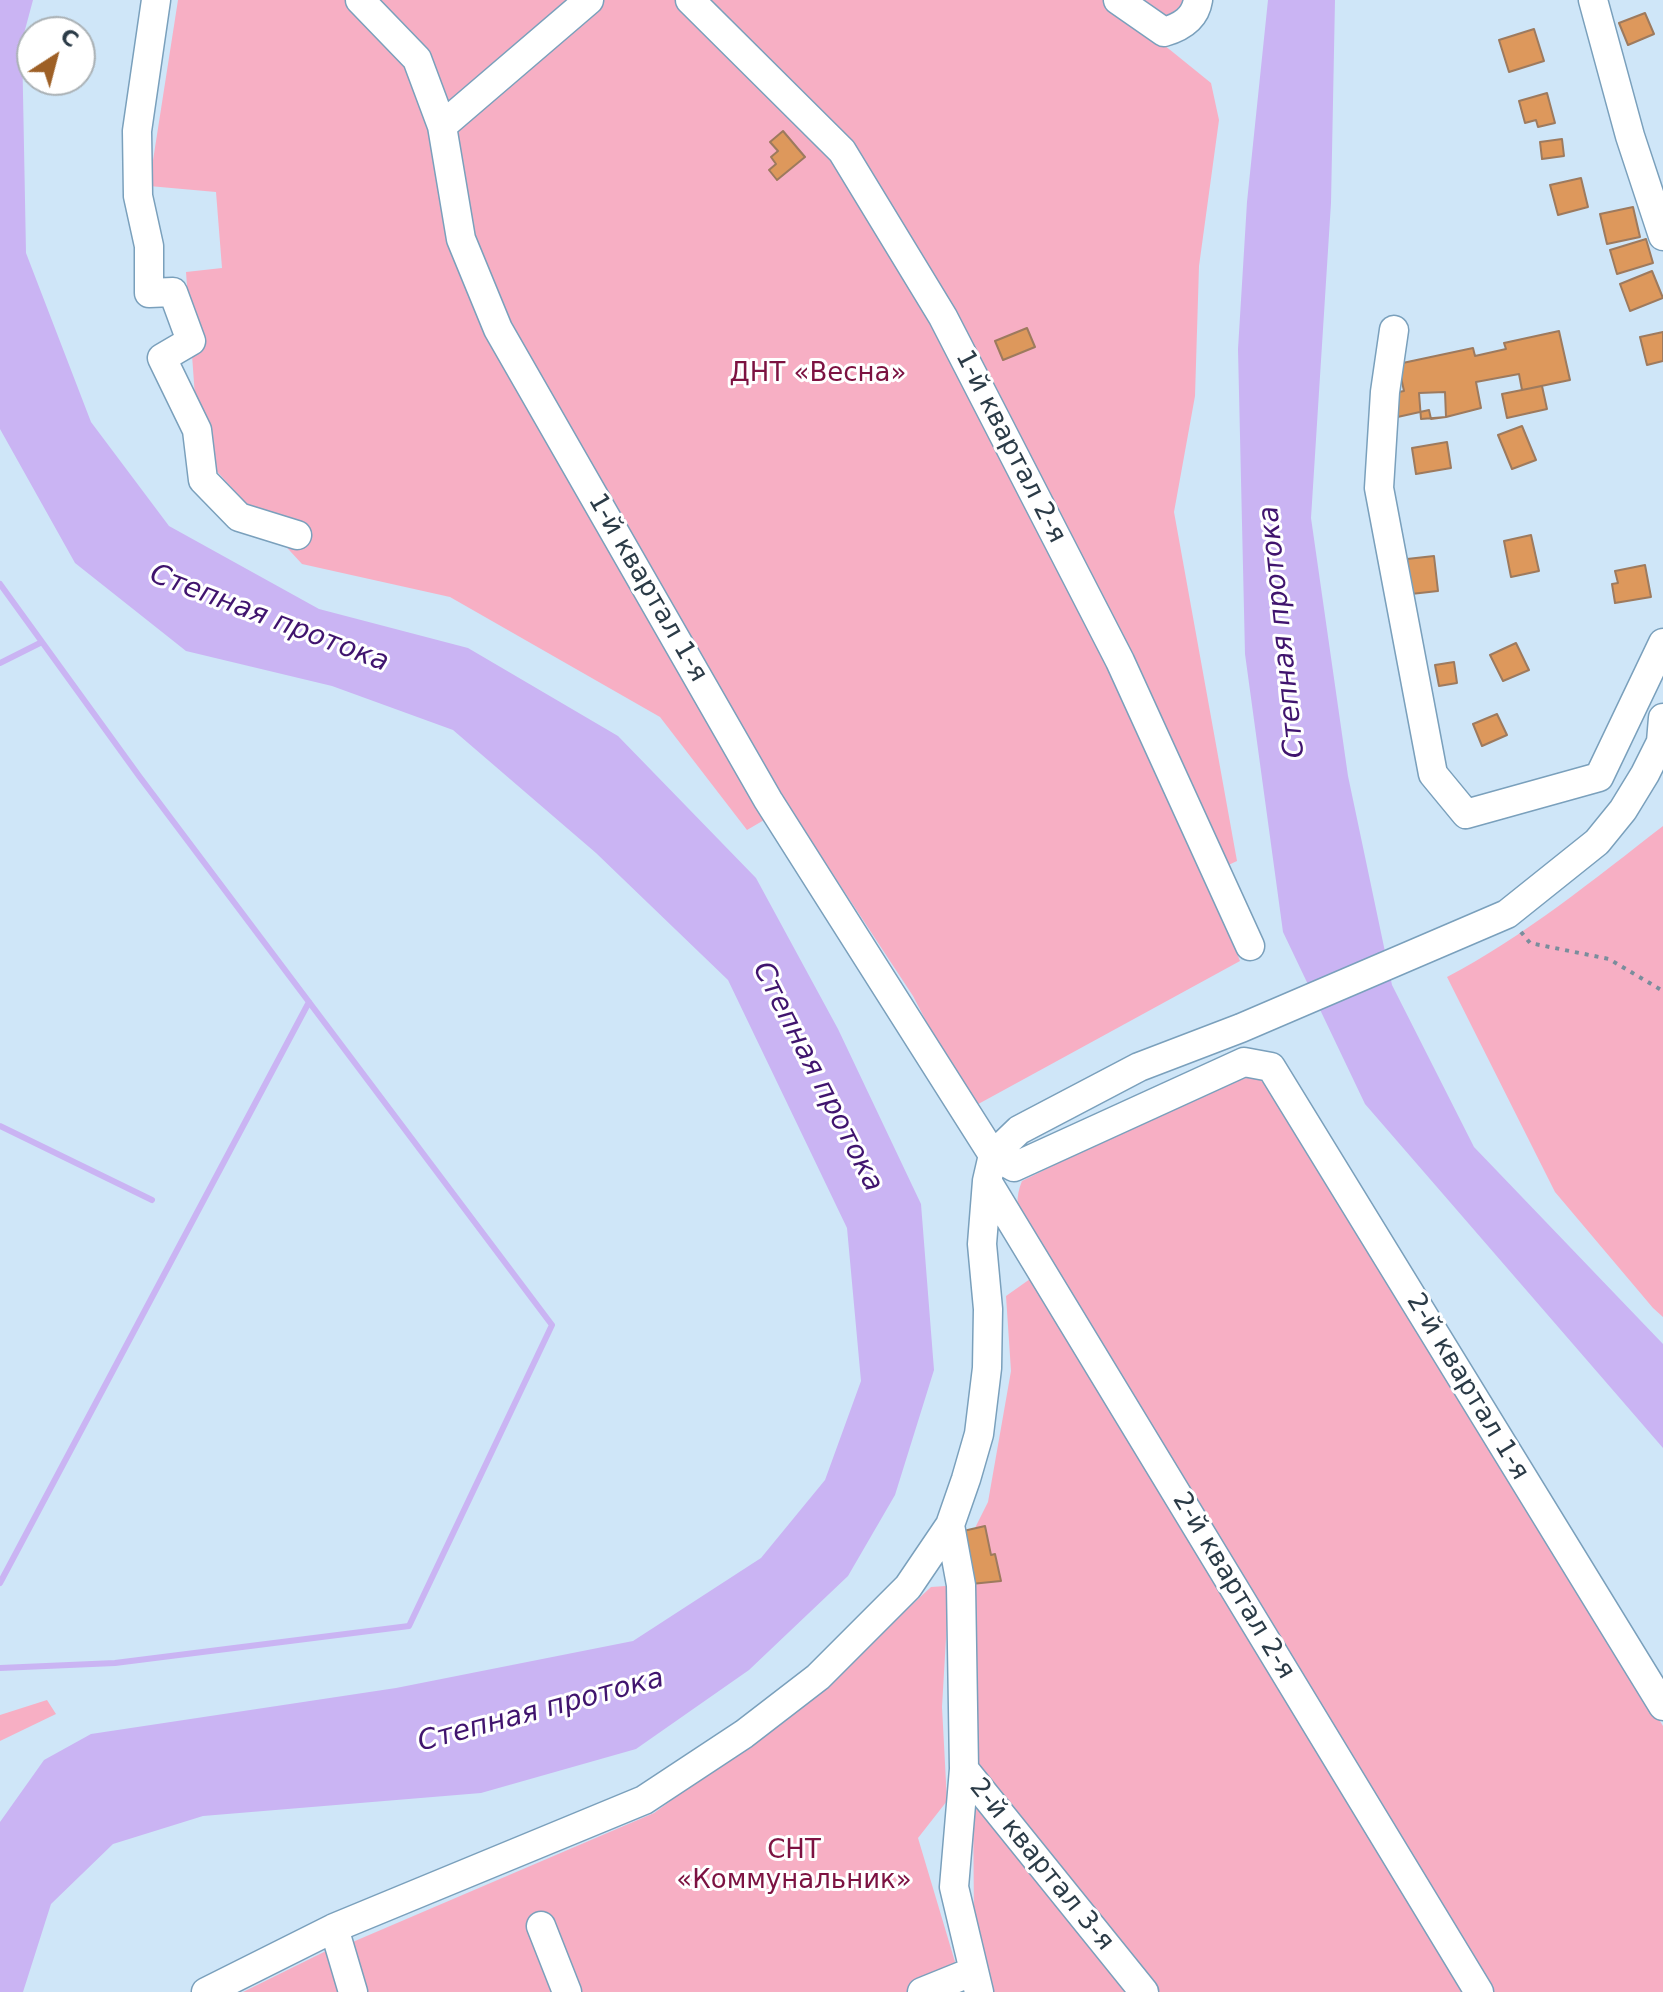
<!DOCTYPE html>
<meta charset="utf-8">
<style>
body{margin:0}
#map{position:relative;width:1663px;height:1992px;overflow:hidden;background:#cfe6f8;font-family:"DejaVu Sans",sans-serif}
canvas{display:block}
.north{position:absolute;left:16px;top:16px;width:80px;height:80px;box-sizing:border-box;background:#fff;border:2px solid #aab1b5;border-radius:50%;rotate:36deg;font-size:22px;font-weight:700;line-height:32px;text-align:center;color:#2b3b47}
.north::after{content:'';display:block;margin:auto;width:28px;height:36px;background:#9e6026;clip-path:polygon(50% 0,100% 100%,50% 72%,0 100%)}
</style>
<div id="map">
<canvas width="1663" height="1992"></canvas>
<div class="north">С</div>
</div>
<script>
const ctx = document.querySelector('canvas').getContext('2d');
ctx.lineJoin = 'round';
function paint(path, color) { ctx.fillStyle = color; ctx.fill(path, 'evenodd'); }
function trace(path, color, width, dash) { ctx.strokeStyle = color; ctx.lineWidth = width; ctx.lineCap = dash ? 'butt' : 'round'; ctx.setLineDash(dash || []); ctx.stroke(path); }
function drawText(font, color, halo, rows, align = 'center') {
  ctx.font = font + ' "DejaVu Sans",sans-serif'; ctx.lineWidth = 6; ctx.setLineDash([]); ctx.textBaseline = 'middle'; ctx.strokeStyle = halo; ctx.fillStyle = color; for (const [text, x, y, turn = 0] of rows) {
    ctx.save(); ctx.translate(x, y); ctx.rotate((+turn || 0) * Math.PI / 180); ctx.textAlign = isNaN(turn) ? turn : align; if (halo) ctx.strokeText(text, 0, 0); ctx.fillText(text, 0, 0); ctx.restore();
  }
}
paint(new Path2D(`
 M 178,0 L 1188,0 L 1148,32 L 1211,83 L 1219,120 L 1199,266 L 1195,396 L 1174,512 L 1237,861 L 1207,875 L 1240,961 L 971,1108 L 913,996 L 788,806 L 747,830 L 660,717 L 450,597 L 302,564 L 199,452 L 186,272 L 222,268 L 216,192 L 149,186 Z
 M 1663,826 L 1663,1317 L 1653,1308 L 1555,1192 L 1447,977 C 1522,938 1596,878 1663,826 Z
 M 1255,1077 L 1269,1085 L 1663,1726 L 1663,1992 L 990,1992 L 974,1920 L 971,1536 L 988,1502 L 1011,1371 L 1006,1296 L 1047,1267 C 1030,1241 1008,1213 1022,1181 L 1224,1081 Z
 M 961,1585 L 948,1604 L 942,1707 L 947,1801 L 918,1838 L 964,1992 L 362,1992 L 348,1944 L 654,1813 L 816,1694 L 931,1587 Z
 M 47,1700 L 56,1714 L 0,1741 L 0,1715 Z
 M 330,1949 L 342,1992 L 243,1992 Z`), '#f7afc4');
paint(new Path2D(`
 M 0,0 L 33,0 L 22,41 L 26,253 L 91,422 L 169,526 L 319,609 L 468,648 L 618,736 L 756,878 L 838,1029 L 921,1204 L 934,1370 L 895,1495 L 848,1576 L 749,1670 L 636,1749 L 481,1793 L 203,1816 L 113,1844 L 51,1904 L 23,1992 L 0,1992 L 0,1822 L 44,1760 L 91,1734 L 396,1688 L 633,1641 L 761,1558 L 825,1480 L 861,1381 L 847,1228 L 728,980 L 596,853 L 453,730 L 332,686 L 186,651 L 75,563 L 0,429 Z
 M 1268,0 L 1335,0 L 1331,203 L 1311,518 L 1348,776 L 1392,985 L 1474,1147 L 1663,1344 L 1663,1448 L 1365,1104 L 1283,932 L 1245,654 L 1238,349 L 1247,202 Z`), '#cab4f3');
trace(new Path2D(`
 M 0,584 L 139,776 L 552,1325 L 409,1626 L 115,1663 L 0,1668
 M 0,663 L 42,642
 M 0,1126 L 152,1200
 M 0,1583 L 309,1002`), '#cab4f3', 6);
const building = new Path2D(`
 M 1645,13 L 1654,34 L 1628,45 L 1619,23 Z
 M 1534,29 L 1544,61 L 1509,72 L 1499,40 Z
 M 1547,93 L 1555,123 L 1538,127 L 1536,120 L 1525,123 L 1519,101 Z
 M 783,131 L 805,157 L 777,180 L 769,170 L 776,164 L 771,157 L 778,151 L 770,142 Z
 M 1562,139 L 1564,156 L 1542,159 L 1540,142 Z
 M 1581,178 L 1588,207 L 1558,215 L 1550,185 Z
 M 1633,207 L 1640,237 L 1607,244 L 1600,214 Z
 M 1646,239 L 1653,263 L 1617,274 L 1610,250 Z
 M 1652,271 L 1663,298 L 1630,311 L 1620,284 Z
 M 1027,328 L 1035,347 L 1003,360 L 995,341 Z
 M 1559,331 L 1570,380 L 1522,390 L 1519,374 L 1476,382 L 1481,408 L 1446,417 L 1431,419 L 1429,410 L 1393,418 L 1388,394 L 1404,391 L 1398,364 L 1473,348 L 1475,356 L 1506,349 L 1504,343 Z
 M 1663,332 L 1663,361 L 1647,365 L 1640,337 Z
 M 1542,386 L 1547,409 L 1507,418 L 1502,394 Z
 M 1445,392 L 1446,417 L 1421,419 L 1419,393 Z
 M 1522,426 L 1536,460 L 1512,469 L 1498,435 Z
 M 1447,442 L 1451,468 L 1416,474 L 1412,448 Z
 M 1531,535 L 1539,571 L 1511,577 L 1504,541 Z
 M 1434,556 L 1438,591 L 1411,594 L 1407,559 Z
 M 1645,565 L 1651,597 L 1615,603 L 1612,584 L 1618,583 L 1615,571 Z
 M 1516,643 L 1529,670 L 1503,681 L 1490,655 Z
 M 1454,662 L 1457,683 L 1439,686 L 1435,665 Z
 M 1497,714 L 1507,735 L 1482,746 L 1473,724 Z
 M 985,1526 L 991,1555 L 995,1554 L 1001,1581 L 961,1585 L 959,1532 Z`);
paint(building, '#dd985c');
trace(building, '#9d7a5e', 2);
const minor = new Path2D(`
 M 156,0 L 137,131 L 138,196 L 149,246 L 149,293 L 173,292 L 191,341 L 162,358 L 197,430 L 203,480 L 239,517 L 297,535
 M 360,0 L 417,59 L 442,126 L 461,239 L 498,329 L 768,800 L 993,1155 L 1014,1167 L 1244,1062 L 1271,1067 L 1663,1706
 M 690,0 L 842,151 L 943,317 L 1120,661 L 1250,946
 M 1118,0 L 1164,32 C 1181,27 1195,19 1198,0
 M 1593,0 L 1630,136 L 1663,236
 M 442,126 L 589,0
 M 1394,330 L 1385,392 L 1379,488 L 1433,774 L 1466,814 L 1599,777 L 1663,643
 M 987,1181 L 1479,1992
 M 950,1525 L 961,1585 L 964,1769 L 1144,1992
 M 964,1769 L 954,1887 L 979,1992
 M 541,1926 L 567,1992
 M 334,1928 L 353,1992
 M 206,1992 L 334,1928 L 644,1800 L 744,1734 L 818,1677 L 908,1587 L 950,1525 L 966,1479 L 979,1434 L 987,1368 L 988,1309 L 982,1244 L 987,1181 L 993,1155 L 1019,1130 L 1139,1067 L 1241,1028 L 1507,914 L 1597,842 L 1623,810 L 1645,774 L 1661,742 L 1663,718
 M 922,1992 L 974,1971`);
trace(minor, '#7aa0bc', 31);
trace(new Path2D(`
 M 1521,932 L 1530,943 L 1609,959 L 1663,991`), '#7a8d9c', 4, [4, 6]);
trace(minor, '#fff', 28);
drawText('26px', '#7c1241', '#fff', [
 ["ДНТ «Весна»",818,374],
 ["СНТ",794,1851],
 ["«Коммунальник»",794,1881]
]);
drawText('26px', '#2b3b47', '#fff', [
 ["1-й квартал 2-я",1010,447,63],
 ["1-й квартал 1-я",647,588,60],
 ["2-й квартал 1-я",1467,1387,59],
 ["2-й квартал 2-я",1233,1586,59],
 ["2-й квартал 3-я",1041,1865,51]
]);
drawText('italic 28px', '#40146e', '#fff', [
 ["Степная протока",269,619,21],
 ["Степная протока",1283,632,-96],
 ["Степная протока",817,1077,63],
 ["Степная протока",541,1711,-15]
]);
</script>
